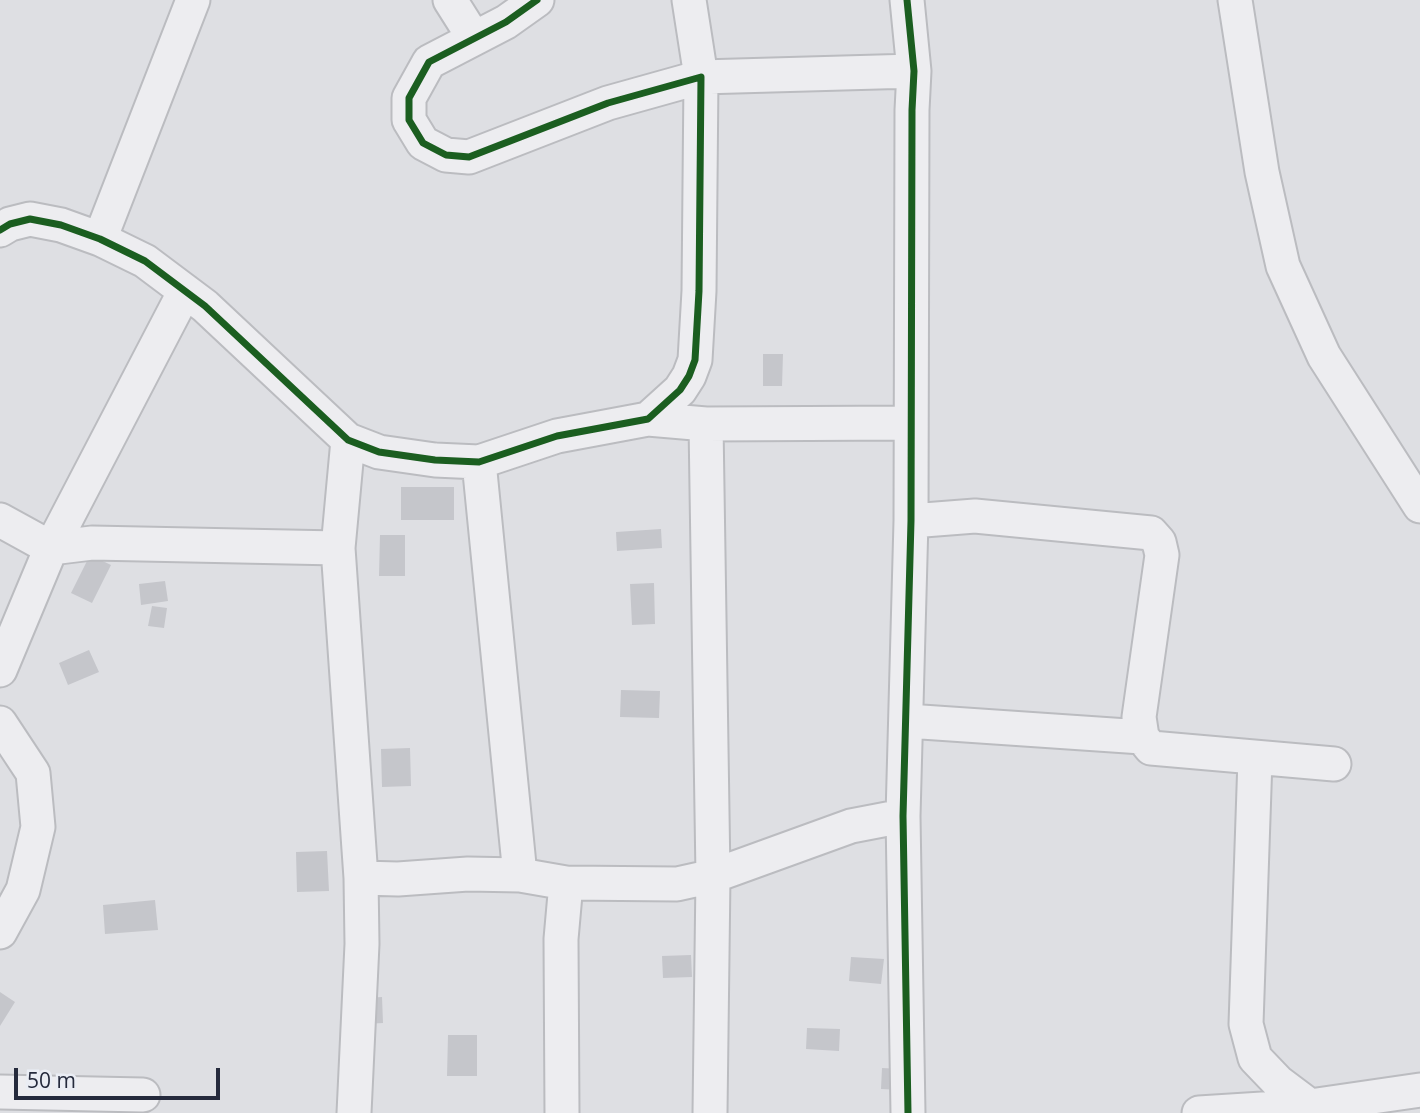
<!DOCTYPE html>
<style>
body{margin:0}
#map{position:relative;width:1420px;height:1113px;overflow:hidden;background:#dedfe3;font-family:"Open Sans",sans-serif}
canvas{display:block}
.scale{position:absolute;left:14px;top:1068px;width:206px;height:32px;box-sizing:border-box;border:4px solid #252a3c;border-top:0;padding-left:9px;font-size:21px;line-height:24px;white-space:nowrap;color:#252a3c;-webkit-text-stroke:5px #eaedf4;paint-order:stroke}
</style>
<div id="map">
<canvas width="1420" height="1113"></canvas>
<div class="scale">50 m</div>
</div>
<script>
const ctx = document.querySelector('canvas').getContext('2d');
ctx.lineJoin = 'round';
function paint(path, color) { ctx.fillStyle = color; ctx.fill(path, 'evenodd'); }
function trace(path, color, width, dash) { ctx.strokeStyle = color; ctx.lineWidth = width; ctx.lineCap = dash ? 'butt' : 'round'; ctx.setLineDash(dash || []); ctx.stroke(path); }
paint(new Path2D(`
 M 763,354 L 783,354 L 782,386 L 763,386 Z
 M 401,487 L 454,487 L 454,520 L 401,520 Z
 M 661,529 L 662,548 L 617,551 L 616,532 Z
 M 380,535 L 405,535 L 405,576 L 379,576 Z
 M 90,555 L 111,565 L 92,603 L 71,593 Z
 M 165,581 L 168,601 L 141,605 L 139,584 Z
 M 654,583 L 655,624 L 632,625 L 630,584 Z
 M 152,606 L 167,608 L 164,628 L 148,626 Z
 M 89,650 L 99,672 L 68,685 L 59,663 Z
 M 621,690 L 660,691 L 659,718 L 620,717 Z
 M 410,748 L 411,786 L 382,787 L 381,749 Z
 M 327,851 L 329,891 L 297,892 L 296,852 Z
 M 155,900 L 158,930 L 105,934 L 103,905 Z
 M 691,955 L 692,977 L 663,978 L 662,956 Z
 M 851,957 L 884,959 L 881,984 L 849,981 Z
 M 0,992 L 15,1002 L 0,1026 Z
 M 382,997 L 383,1023 L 365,1024 L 364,998 Z
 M 807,1028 L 840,1029 L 839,1051 L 806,1049 Z
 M 448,1035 L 477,1035 L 477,1076 L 447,1076 Z
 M 882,1068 L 902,1069 L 901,1090 L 881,1089 Z`), '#c5c6cb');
const minor = new Path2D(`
 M 450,0 L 474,38
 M 689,0 L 701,77 L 914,71
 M 907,0 L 914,71 L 912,110 L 911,521 L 903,816 L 908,1113
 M 1235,0 L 1262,172 L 1283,266 L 1324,356 L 1420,506
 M 0,230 L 10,224 L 30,219 L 61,225 L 100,239 L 145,261 L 205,306 L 348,440 L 379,452 L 435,460 L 479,462 L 557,436 L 648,419 L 680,390 L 689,376 L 695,360 L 699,291 L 701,77 L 608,103 L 469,157 L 446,155 L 423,143 L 409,120 L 409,98 L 429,62 L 506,22 L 537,0
 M 100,239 L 193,0
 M 648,419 L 706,424 L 910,423
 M 706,424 L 713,876 L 710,1113
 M 348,440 L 338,548 L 361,878 L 362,944 L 354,1113
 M 479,462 L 520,875
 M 0,520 L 51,548 L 92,543 L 338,548
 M 911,521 L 975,516 L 1151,533 L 1159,542 L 1162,555 L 1139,717 L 1142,737 L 1151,748 L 1334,764
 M 0,670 L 51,548 L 185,291
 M 907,721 L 1142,737
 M 0,723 L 33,773 L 38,827 L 23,890 L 0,932
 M 1255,759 L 1246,1024 L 1255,1058 L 1278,1082 L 1310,1106 L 1420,1090
 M 361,878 L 398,879 L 468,874 L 520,875 L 566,883 L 677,884 L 713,876 L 851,826 L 903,816
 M 0,1092 L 143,1095
 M 562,1113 L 561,939 L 566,883
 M 1199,1113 L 1310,1106 L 1310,1113`);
trace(minor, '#bbbcc0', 37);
trace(minor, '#ededf0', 33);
trace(new Path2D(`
 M 907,0 L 914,71 L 912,110 L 911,521 L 903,816 L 908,1113
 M 0,230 L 10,224 L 30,219 L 61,225 L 100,239 L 145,261 L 205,306 L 348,440 L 379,452 L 435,460 L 479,462 L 557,436 L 648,419 L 680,390 L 689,376 L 695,360 L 699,291 L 701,77 L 608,103 L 469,157 L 446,155 L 423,143 L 409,120 L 409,98 L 429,62 L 506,22 L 537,0`), '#1b5e20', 7);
</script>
